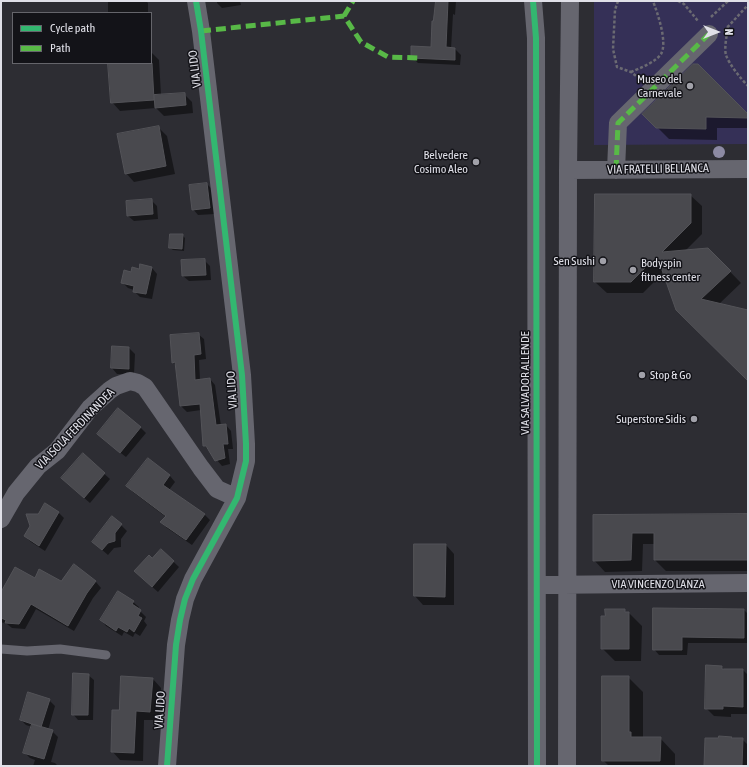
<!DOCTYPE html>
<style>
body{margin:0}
#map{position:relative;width:749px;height:767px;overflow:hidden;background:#2d2d33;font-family:"Asap Condensed",sans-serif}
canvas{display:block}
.frame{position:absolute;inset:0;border:2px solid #e0e0e8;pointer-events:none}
.legend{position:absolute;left:12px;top:12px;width:140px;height:52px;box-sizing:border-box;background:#131318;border:1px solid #65656b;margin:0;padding:5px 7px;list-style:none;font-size:12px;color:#e0e0e8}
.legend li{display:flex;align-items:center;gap:8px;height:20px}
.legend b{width:20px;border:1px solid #65656b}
.north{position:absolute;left:697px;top:12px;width:40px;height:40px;-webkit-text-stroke:3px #131318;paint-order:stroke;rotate:90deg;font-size:11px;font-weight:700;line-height:16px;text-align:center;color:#e0e0e8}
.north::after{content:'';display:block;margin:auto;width:14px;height:18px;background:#e0e0e8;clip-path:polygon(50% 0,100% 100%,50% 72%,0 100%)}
</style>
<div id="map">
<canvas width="749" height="767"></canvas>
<div class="frame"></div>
<ul class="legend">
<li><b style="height:5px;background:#33b770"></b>Cycle path</li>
<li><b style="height:5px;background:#58b947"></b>Path</li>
</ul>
<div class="north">N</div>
</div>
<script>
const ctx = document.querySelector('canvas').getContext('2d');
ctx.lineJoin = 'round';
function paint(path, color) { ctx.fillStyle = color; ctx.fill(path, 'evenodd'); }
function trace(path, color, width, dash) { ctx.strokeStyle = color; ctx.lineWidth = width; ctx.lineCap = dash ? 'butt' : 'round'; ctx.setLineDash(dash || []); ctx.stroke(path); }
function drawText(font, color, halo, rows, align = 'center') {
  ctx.font = font + ' "Asap Condensed",sans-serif'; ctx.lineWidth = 3; ctx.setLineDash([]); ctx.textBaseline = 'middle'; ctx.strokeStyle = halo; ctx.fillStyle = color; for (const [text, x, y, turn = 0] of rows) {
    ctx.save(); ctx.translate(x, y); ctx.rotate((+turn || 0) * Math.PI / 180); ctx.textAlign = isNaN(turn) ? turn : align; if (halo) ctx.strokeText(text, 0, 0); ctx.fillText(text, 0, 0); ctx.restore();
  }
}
paint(new Path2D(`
 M 594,1 L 748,1 L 748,144 L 594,145 Z`), '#353057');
paint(new Path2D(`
 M 108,1 L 146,1 L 148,3 L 148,13 L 108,13 Z
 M 217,1 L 240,1 L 241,5 L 222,8 L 217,3 Z
 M 437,1 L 456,1 L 455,15 L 453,14 L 451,49 L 455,49 L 461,55 L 460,65 L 418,63 L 412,57 L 432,48 Z
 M 151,52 L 159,60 L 161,95 L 184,94 L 192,102 L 193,113 L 164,116 L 156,108 L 120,111 L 112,102 L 109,63 L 151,63 Z
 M 644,114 L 748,116 L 748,128 L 717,128 L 717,140 L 669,139 Z
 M 158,127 L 167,136 L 175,174 L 134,182 L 126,173 Z
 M 207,184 L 213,190 L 215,214 L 198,215 L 193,209 Z
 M 690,195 L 702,206 L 702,234 L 685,251 L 708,249 L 741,283 L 719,304 L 748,311 L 748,379 L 664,272 L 643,293 L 607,293 L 595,282 Z
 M 151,200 L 157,206 L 158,219 L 134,221 L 128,216 Z
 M 182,235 L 185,238 L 184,251 L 173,250 L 170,248 Z
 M 204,260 L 210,266 L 211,280 L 189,281 L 183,276 Z
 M 152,268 L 157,274 L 152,299 L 140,297 L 134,291 L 134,290 L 128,288 L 123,283 L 131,273 L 140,270 Z
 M 198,334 L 204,339 L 206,359 L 199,360 L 200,380 L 210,379 L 215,385 L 221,426 L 226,425 L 231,431 L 233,449 L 228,449 L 230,464 L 222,466 L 204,445 L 201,410 L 187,412 L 181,406 L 176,366 L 173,362 Z
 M 129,348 L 135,354 L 134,374 L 117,374 L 112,368 Z
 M 140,427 L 146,433 L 126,457 L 104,440 Z
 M 83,455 L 110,479 L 90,503 L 68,484 Z
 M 148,459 L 170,476 L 175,482 L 169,490 L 204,514 L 210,520 L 192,545 L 167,528 L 162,522 L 166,517 L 133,492 L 128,486 Z
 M 45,504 L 59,513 L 64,518 L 45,551 L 31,542 L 25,536 Z
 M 748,515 L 748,571 L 666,571 L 655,560 L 655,544 L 643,544 L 642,571 L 605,572 L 594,560 L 594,516 Z
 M 121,525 L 127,531 L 121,539 L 121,547 L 114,548 L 108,555 L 93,542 Z
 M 446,545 L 454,554 L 454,605 L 423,605 L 415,596 Z
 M 161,550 L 179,567 L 158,592 L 141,577 L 152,559 Z
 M 74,566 L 96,582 L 101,588 L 93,598 L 74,631 L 36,609 L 25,629 L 12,628 L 7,624 L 1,622 L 1,595 L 35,579 L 61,582 Z
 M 133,602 L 139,607 L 138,609 L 146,617 L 144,621 L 147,625 L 140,636 L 135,633 L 133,637 L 124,632 L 122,636 L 106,626 L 101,620 Z
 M 624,610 L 627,613 L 629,613 L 642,626 L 641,661 L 615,661 L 602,648 Z
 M 744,610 L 748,614 L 748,643 L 688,643 L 687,655 L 659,655 L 654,649 Z
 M 722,667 L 725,670 L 743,670 L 748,675 L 748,714 L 731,714 L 731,717 L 714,716 L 706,708 Z
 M 88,675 L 94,680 L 93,720 L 78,720 L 73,714 Z
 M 628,677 L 643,692 L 643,738 L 660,738 L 675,754 L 675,766 L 609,766 L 603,760 Z
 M 153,679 L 161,688 L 159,720 L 144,720 L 143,761 L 120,760 L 112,751 L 120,711 Z
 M 49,700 L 55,706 L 48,730 L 52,731 L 58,737 L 51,762 L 55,763 L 58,766 L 33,766 L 35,760 L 30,758 L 24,752 L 32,727 L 26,725 L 21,720 Z
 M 731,738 L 733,739 L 742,739 L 748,745 L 747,766 L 705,766 L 719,739 Z`), '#0007');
const building = new Path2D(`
 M 436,1 L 448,1 L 446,47 L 455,48 L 455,60 L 411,58 L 411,46 L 431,47 L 432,21 L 433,21 Z
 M 108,63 L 152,63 L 154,100 L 111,103 Z
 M 693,64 L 698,64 L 748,114 L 748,118 L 706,117 L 706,129 L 656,128 L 642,114 Z
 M 185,93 L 186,105 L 155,108 L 154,95 Z
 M 159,126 L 166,166 L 125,174 L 117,134 Z
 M 207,183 L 210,208 L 192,210 L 189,185 Z
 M 595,194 L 691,194 L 691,223 L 662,252 L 708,248 L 731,271 L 701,299 L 748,310 L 748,381 L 676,310 L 657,256 L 631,282 L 594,282 Z
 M 152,199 L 153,214 L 127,216 L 126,201 Z
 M 170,234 L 183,234 L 182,249 L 169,248 Z
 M 205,259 L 206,275 L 182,276 L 181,260 Z
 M 140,264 L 152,267 L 146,294 L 133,292 L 134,286 L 121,283 L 124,270 L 131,272 L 132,267 L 139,269 Z
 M 199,333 L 201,354 L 194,355 L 195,380 L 210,378 L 216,425 L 226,424 L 228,444 L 223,444 L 225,458 L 215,461 L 206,446 L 203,446 L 200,404 L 180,406 L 175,362 L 172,363 L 170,335 Z
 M 112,346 L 129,347 L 129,369 L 111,368 Z
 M 118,408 L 141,427 L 120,453 L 97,434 Z
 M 83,453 L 105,473 L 84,498 L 61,478 Z
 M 148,458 L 170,475 L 163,485 L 205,514 L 186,540 L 160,522 L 166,516 L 126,486 Z
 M 45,503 L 59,512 L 39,546 L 24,536 L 30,526 L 26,514 L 38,514 Z
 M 748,514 L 748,560 L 654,560 L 654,533 L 632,533 L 631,560 L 593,561 L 593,515 Z
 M 112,516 L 122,524 L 115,533 L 115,541 L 108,543 L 102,550 L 92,542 Z
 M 414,544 L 446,544 L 445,597 L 414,596 Z
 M 161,549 L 174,561 L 152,587 L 134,571 L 149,555 L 152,558 Z
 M 74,564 L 96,581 L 87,593 L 68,626 L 31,604 L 19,624 L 5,623 L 6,620 L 1,618 L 1,592 L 15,567 L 35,578 L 39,569 L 61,581 Z
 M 118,591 L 134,601 L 132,604 L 141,610 L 138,616 L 142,618 L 134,632 L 129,628 L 127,632 L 118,627 L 116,631 L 100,620 Z
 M 653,608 L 744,609 L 744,638 L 682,637 L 682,650 L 653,650 Z
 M 605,609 L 625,609 L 625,612 L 629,612 L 629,649 L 601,649 L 601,616 L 605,616 Z
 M 706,665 L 722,666 L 722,669 L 743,669 L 743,707 L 723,706 L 723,709 L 705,709 Z
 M 73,673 L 89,674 L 88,715 L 72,715 Z
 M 121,676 L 153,678 L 150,712 L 136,711 L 134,753 L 111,752 L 112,710 L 119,710 Z
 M 602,676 L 629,676 L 629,732 L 631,732 L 631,737 L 661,737 L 660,761 L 602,761 Z
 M 28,692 L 50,699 L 41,727 L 20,720 Z
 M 32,724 L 53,730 L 44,759 L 23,753 Z
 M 719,736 L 732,737 L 731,738 L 743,738 L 742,766 L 704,766 L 705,738 L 718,738 Z`);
paint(building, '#49494e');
trace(building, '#535358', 1);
trace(new Path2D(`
 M 618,1 L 615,10 L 613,49 L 617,67 L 631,72 L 640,79
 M 678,1 L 684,4 L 698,21
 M 711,17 L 728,1
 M 728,26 C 727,34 724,48 726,55 C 729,64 741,79 748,86
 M 724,31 L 748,5
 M 631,72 C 640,68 656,62 661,54 C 668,42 657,12 653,1`), '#6b6a72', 2.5, [3, 2]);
trace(new Path2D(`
 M 1,649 L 27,651 L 60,649 L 106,655`), '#66666f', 9);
trace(new Path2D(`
 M 533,1 L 536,38 L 537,766
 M 568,170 L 748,169
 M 616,170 L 618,123 L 709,34
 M 1,519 L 16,493 L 38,466 L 57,451 L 90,408 L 110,390 L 116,386 L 130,381 L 138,383 L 145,387 L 201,468 L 217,489 L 237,498
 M 537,585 L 748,583
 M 167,766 L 176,645 L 180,620 L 185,599 L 193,579 L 237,498 L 246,461 L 246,444 L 242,375 L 201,31 L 196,1
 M 567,766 L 568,170 L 570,1`), '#66666f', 18);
trace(new Path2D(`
 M 344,16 L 353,1
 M 201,31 L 344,16 L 361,42 L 388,57 L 419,58
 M 616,170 L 618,123 L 709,34`), '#58b947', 5, [10, 5]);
trace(new Path2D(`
 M 533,1 L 536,38 L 537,766
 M 167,766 L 176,645 L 180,620 L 185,599 L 193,579 L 237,498 L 246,461 L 246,444 L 242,375 L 201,31 L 196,1`), '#33b770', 6);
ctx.fillStyle = '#8c8aa3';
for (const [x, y] of [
 [719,152]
]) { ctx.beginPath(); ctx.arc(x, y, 6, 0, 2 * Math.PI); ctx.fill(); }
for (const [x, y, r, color] of [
 [690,86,4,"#a1a1a9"],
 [476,162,4,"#a1a1a9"],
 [603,261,4,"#a1a1a9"],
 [633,270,4,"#a1a1a9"],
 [642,375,4,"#a1a1a9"],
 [694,419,4,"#a1a1a9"]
]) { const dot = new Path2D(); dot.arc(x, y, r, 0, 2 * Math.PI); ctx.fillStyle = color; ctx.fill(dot); trace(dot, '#131318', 1.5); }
drawText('12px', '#e0e0e8', '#131318', [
 ["VIA LIDO",195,69,-97],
 ["VIA FRATELLI BELLANCA",658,169,-1],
 ["VIA SALVADOR ALLENDE",525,383,-90],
 ["VIA LIDO",232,390,-94],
 ["VIA ISOLA FERDINANDEA",75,429,-46],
 ["VIA VINCENZO LANZA",658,584],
 ["VIA LIDO",160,710,-86]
]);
drawText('12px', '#e0e0e8', '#131318', [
 ["Museo del",682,79],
 ["Carnevale",682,93],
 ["Belvedere",468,155],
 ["Cosimo Aleo",468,169],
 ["Sen Sushi",595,261],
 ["Bodyspin",641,263,"left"],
 ["fitness center",641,277,"left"],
 ["Stop & Go",650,375,"left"],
 ["Superstore Sidis",686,419]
], 'right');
</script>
